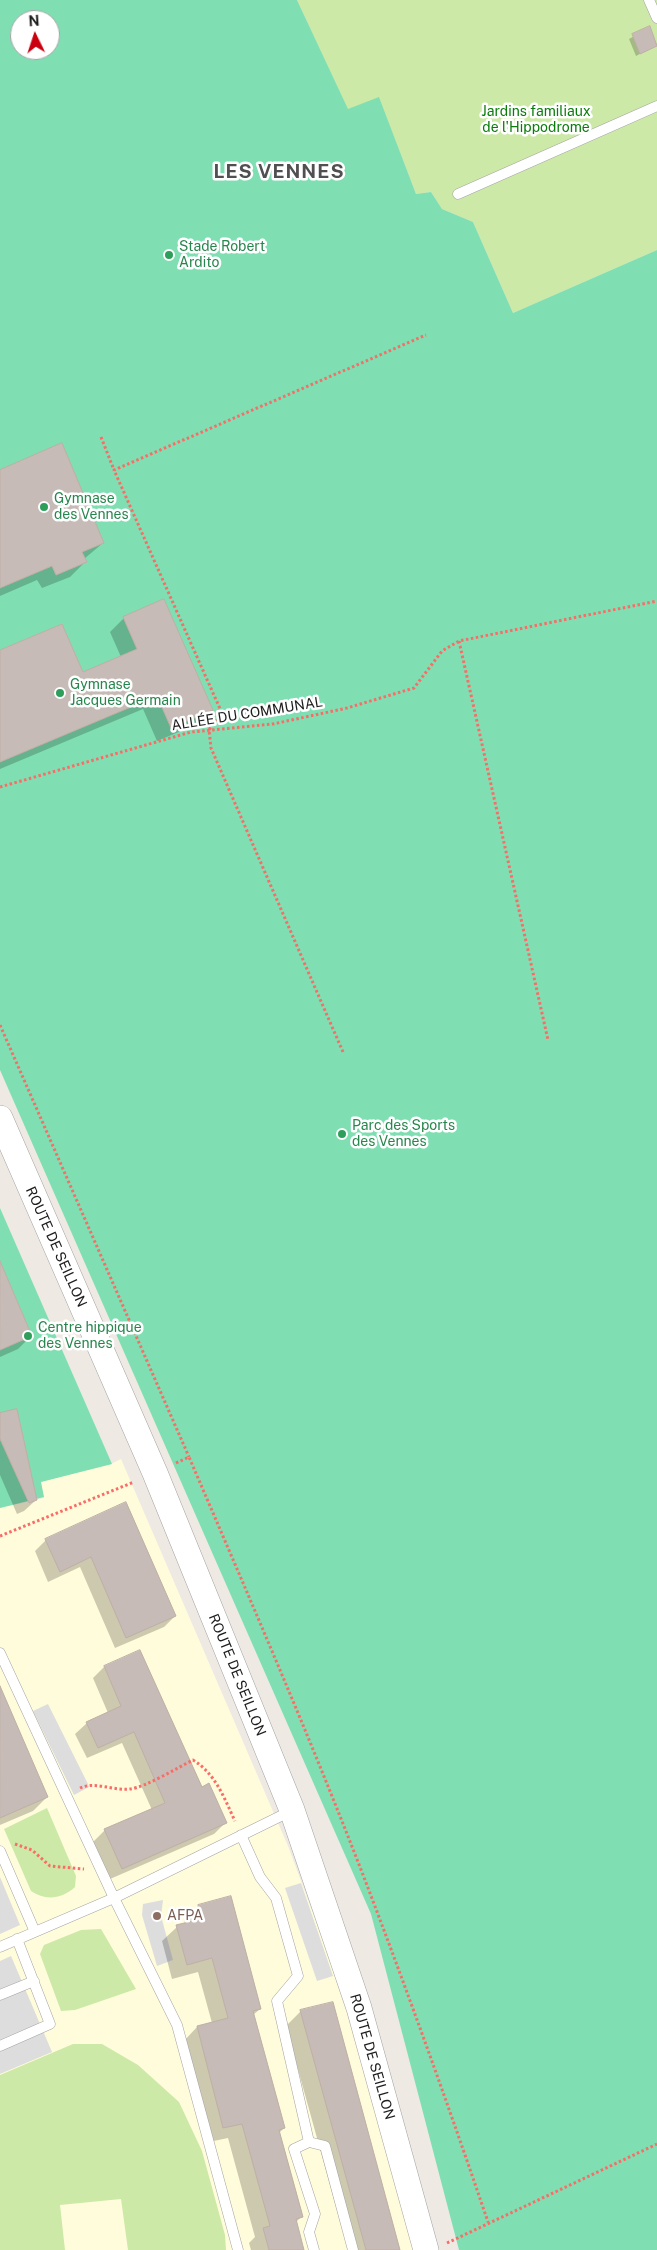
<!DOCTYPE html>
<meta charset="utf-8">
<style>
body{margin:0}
#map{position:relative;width:657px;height:2250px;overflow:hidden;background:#eee9e3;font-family:"Public Sans",sans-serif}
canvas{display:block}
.north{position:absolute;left:10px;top:10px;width:50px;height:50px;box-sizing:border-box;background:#fff;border:1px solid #a5a5a5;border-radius:50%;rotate:356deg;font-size:14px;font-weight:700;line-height:20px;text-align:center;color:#1d1d1d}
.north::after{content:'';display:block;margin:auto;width:18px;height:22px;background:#ca0010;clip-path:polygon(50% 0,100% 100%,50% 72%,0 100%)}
</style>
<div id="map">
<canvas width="657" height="2250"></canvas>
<div class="north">N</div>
</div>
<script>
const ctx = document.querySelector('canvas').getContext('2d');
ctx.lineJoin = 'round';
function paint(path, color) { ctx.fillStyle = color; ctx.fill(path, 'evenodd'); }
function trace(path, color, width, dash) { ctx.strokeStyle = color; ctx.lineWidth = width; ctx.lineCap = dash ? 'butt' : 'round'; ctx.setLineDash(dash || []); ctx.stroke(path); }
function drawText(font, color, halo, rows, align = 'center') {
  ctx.font = font + ' "Public Sans",sans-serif'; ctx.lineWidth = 5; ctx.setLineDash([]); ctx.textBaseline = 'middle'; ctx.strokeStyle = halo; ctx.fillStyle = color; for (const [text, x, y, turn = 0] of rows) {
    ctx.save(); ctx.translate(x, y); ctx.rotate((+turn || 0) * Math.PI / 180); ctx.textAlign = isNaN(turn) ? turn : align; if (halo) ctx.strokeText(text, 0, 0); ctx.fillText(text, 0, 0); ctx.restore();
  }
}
paint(new Path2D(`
 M 121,1459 L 288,1846 L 340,1986 L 415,2250 L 0,2250 L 0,1508 L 44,1498 L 40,1482 L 111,1464 Z`), '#fffcdb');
paint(new Path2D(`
 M 297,0 L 657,0 L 657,250 L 513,313 L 473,222 L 442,209 L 431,192 L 416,194 L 379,98 L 348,110 Z
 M 47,1808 L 76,1876 L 75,1887 C 62,1899 45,1901 31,1891 L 4,1829 Z
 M 101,1929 L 136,1989 L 75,2010 L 61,2011 L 40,1954 L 44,1945 L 81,1930 Z
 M 73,2044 L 102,2044 L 138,2065 L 179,2102 L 202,2151 L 225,2235 L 226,2250 L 128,2250 L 121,2199 L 60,2205 L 65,2250 L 0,2250 L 0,2075 Z`), '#cde9a7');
paint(new Path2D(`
 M 0,0 L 297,0 L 348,109 L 379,97 L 416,194 L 431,192 L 442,209 L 473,222 L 513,313 L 657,250 L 657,2250 L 459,2250 L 371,1914 L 0,1070 ZM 20,20 L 50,20 L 50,50 L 20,50 Z
 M 0,1208 L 112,1464 L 41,1482 L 44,1497 L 0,1508 Z`), '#7fdfb2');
paint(new Path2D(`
 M 48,1704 L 88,1784 L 89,1787 L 74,1795 L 33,1711 Z
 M 0,1877 L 20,1925 L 0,1934 Z
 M 301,1883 L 333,1976 L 317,1981 L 285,1888 Z
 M 163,1900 L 161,1916 L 173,1960 L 157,1966 L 142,1915 L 143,1904 Z
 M 11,1956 L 52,2052 L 0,2074 L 0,1961 Z`), '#ddd');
paint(new Path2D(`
 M 649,28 L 657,45 L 636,56 L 629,39 Z
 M 0,471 L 103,543 L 84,559 L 85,562 L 70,577 L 42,588 L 37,580 L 0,596 Z
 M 164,601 L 211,710 L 198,724 L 157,741 L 143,709 L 0,769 L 0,651 L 82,673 L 121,657 L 110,632 L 124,618 Z
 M 0,1279 L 31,1336 L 18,1349 L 0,1357 Z
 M 0,1414 L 36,1500 L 24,1511 L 17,1514 L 0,1475 Z
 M 126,1504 L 175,1616 L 164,1627 L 115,1648 L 80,1567 L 48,1582 L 35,1551 L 46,1540 Z
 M 104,1667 L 201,1788 L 225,1823 L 214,1834 L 110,1879 L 93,1842 L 105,1830 L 152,1810 L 122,1743 L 87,1758 L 75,1734 L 87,1723 L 108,1713 L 93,1678 Z
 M 0,1688 L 47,1797 L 33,1811 L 0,1825 Z
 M 230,1898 L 260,2009 L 253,2015 L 284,2128 L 279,2133 L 302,2216 L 295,2223 L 303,2250 L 251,2250 L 249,2243 L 255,2237 L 228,2138 L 209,2142 L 183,2042 L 197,2027 L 212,2023 L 198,1972 L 172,1979 L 162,1941 L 177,1927 L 185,1924 L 184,1920 L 198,1906 Z
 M 301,2011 L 398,2250 L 348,2250 L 286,2026 Z`), '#0003');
const building = new Path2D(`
 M 650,26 L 657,46 L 640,54 L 632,34 Z
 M 62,443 L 104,543 L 82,552 L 87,562 L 56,575 L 52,566 L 0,588 L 0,470 Z
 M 164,599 L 213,710 L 171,728 L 157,696 L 0,762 L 0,650 L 62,624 L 83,672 L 137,649 L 123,617 Z
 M 0,1261 L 32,1336 L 0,1350 Z
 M 17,1409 L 37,1500 L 29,1503 L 0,1439 L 0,1413 Z
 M 126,1502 L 176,1616 L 126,1638 L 91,1557 L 60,1572 L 45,1539 Z
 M 140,1650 L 202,1787 L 209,1783 L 227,1823 L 122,1869 L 104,1829 L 165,1803 L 134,1732 L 98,1748 L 86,1722 L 121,1706 L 104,1666 Z
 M 0,1686 L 48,1797 L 0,1818 Z
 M 231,1896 L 261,2009 L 253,2011 L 285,2128 L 279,2130 L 303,2217 L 296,2219 L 304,2250 L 269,2250 L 263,2228 L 270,2226 L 242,2124 L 223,2128 L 197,2026 L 228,2018 L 212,1958 L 187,1965 L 176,1925 L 201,1919 L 198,1905 Z
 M 333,2002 L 400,2250 L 366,2250 L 300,2010 Z`);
paint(building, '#c6bbb6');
trace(building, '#c0afa5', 1);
const service = new Path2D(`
 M 649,0 L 657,18
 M 458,194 L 657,106
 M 0,1653 L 114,1898 L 177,2025 L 238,2250
 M 241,1835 L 260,1877 L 276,1898 L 298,1976 L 277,2001 L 309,2142
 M 0,1851 L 35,1932
 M 0,1947 L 114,1898 L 291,1811
 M 0,1995 L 34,1981
 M 0,2046 L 50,2024 L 17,1939
 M 314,2250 L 309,2232 L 315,2214 L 294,2149 L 309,2142 L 325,2146 L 353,2250`);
const tertiary = new Path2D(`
 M 0,1118 L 155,1473 L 292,1810 L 359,2008 L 426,2250`);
trace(service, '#a4a4a4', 11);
trace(tertiary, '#a4a4a4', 26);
trace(new Path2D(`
 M 101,437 L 114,470
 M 459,641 L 548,1040
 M 0,787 L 191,732 L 273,724 L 347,708 L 414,688 L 442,651 L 459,641 L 657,601
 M 0,1025 L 189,1457
 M 343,1052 L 211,748 L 209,730 L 221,711 L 114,470 L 426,335
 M 176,1463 L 189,1457 C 249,1597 310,1737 365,1880 C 408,1993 449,2107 488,2222
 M 0,1536 L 134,1482
 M 80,1788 C 95,1781 113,1791 130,1789 C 146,1787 177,1768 193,1760 C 216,1774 224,1798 235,1821
 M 15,1844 L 32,1850 L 50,1866 L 84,1869
 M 447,2243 L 657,2144`), '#fb6b67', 3, [2.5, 2.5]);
trace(service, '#fff', 10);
trace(tertiary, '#fff', 25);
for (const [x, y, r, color] of [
 [169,255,5,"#2e9e5b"],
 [44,507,5,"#2e9e5b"],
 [60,693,5,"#2e9e5b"],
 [342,1134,5,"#2e9e5b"],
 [28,1336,5,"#2e9e5b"],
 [157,1916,5,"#8d6e63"]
]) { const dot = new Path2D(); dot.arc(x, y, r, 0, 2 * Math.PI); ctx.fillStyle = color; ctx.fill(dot); trace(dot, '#fff', 2); }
drawText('14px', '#0a7c0b', '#fff', [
 ["Jardins familiaux",536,112],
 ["de l'Hippodrome",536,128]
]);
drawText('14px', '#27864d', '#fff', [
 ["Stade Robert",179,247],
 ["Ardito",179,263],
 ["Gymnase",54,499],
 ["des Vennes",54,515],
 ["Gymnase",70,685],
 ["Jacques Germain",70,701],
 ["Parc des Sports",352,1126],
 ["des Vennes",352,1142],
 ["Centre hippique",38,1328],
 ["des Vennes",38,1344]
], 'left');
drawText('14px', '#1d1d1d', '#fff', [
 ["ALLÉE DU COMMUNAL",247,714,-9],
 ["ROUTE DE SEILLON",56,1247,66],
 ["ROUTE DE SEILLON",237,1675,68],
 ["ROUTE DE SEILLON",372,2057,74]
]);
drawText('14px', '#785e54', '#fff', [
 ["AFPA",167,1916]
], 'left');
ctx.letterSpacing = '1px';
drawText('bold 19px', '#505050', '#fff', [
 ["LES VENNES",279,172]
]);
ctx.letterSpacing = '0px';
</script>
